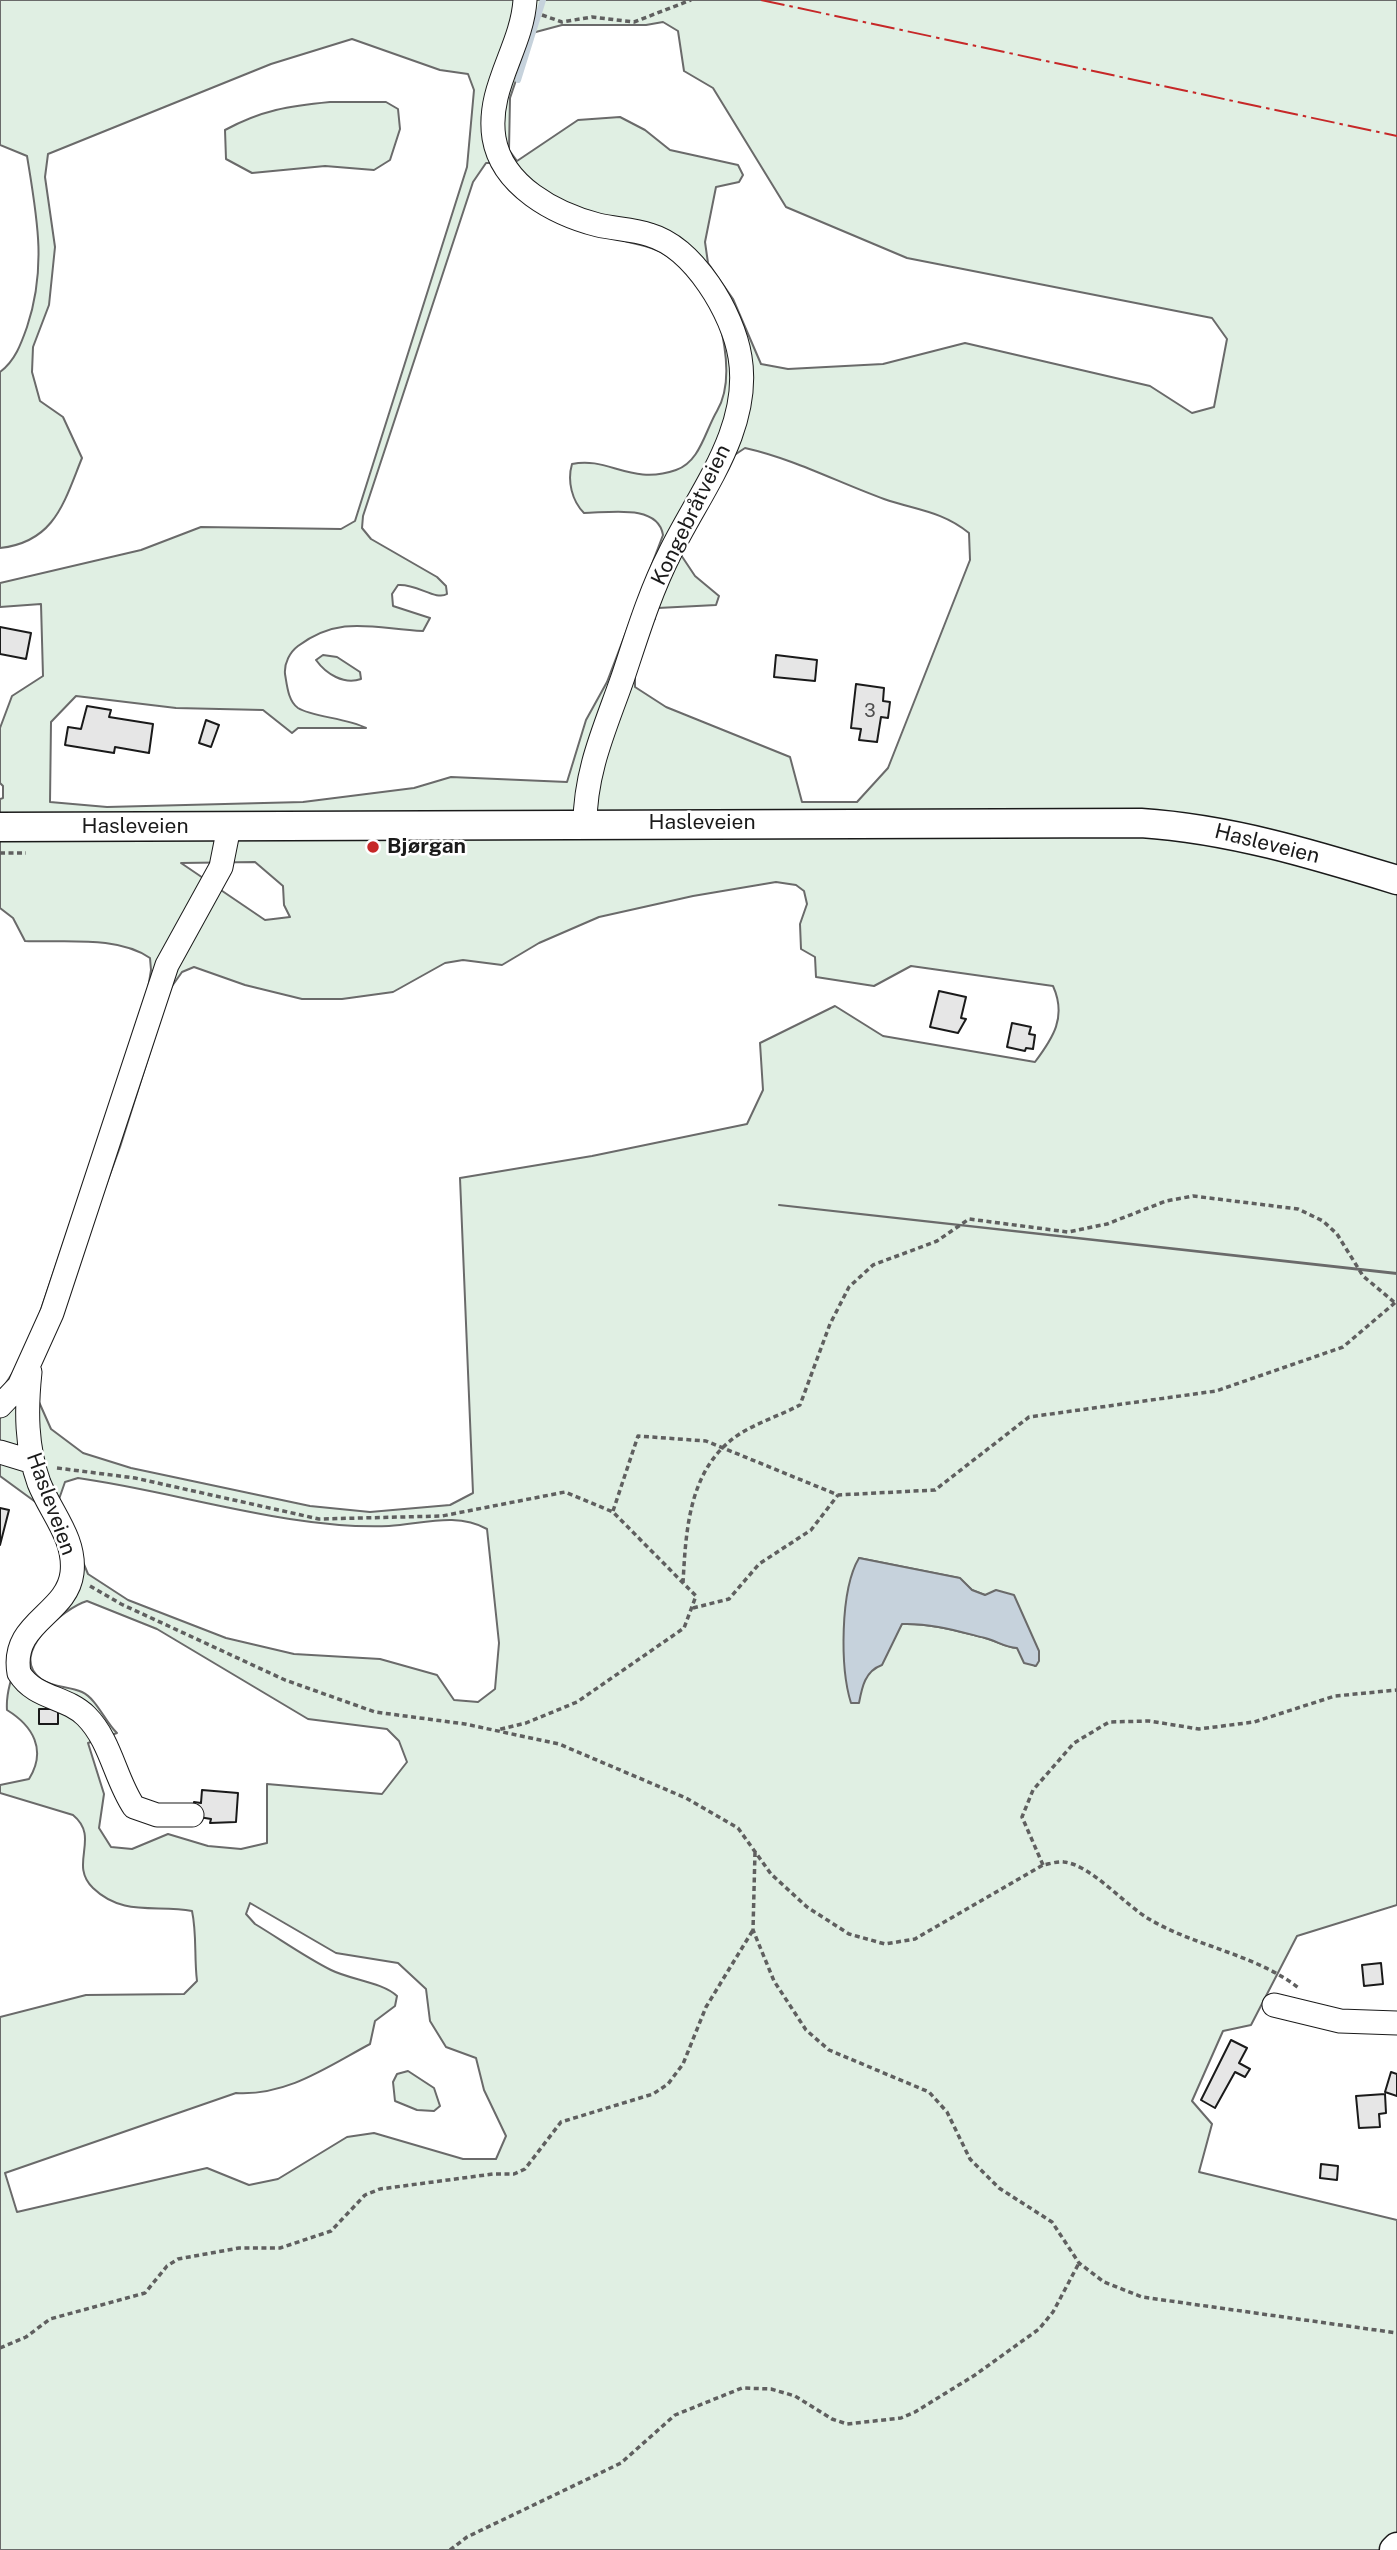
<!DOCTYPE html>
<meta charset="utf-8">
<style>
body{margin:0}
canvas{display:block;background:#fff}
</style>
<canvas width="1397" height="2550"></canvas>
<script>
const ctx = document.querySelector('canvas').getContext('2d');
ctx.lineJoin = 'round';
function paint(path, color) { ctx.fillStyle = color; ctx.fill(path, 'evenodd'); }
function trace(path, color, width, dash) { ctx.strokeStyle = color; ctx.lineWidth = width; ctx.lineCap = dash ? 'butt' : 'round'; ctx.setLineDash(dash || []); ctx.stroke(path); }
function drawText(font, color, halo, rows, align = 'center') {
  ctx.font = font + ' "Public Sans",sans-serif'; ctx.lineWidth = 5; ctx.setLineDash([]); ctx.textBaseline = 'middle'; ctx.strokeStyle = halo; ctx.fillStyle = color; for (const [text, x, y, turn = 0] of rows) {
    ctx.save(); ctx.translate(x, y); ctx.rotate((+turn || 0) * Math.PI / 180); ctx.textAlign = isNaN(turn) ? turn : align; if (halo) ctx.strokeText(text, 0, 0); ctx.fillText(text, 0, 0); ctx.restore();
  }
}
const green = new Path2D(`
 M 0,0 L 1397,0 L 1397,1273 L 779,1205 L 1397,1274 L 1397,1905 L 1297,1936 L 1251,2025 L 1223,2031 L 1192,2101 L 1212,2124 L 1199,2172 L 1397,2220 L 1397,2550 L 0,2550 L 0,2017 L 86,1995 L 184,1994 L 197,1981 C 194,1957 197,1934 192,1911 C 157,1904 123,1917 93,1888 C 68,1864 101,1838 73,1815 L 0,1793 L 0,1785 L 29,1779 C 47,1750 33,1726 7,1710 C 4,1669 44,1615 63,1579 L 66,1562 L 41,1506 L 0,1476 L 0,1392 L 27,1351 L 147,995 L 151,970 L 150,958 C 117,935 63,943 25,941 L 13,918 L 0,908 L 0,799 L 3,798 L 3,786 L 0,783 L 0,728 L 12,696 L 43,676 L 41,604 L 0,607 L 0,583 L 141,550 L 201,527 L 341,529 L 355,521 L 467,167 L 474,90 L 468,74 L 440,70 L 352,39 L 271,64 L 48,154 L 45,177 L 55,247 L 49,305 L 33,347 L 32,372 L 40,401 L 63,417 L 82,458 C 64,502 55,542 0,548 L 0,372 C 15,361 21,344 27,327 C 47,267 37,217 27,156 L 0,145 ZM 663,22 L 678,31 L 684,71 L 713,88 L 786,207 L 907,258 L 1212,318 L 1227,339 L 1214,407 L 1192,413 L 1150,386 L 965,343 L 883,364 L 788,369 L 761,364 L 733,299 L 708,263 L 705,242 L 716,187 L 739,182 L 743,175 L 738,165 L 670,150 L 645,130 L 620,117 L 578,120 L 517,161 L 509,150 L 510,98 L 532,33 L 562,25 L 646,25 ZM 486,163 L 492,163 C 531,187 570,211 609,235 C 626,245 648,243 664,254 C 676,261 692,274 701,285 C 723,313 736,379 717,411 C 705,431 700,462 676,470 C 631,486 608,456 572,464 C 567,481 572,501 584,513 C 607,513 658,503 663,535 L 607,682 L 586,720 L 567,782 L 451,777 L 414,788 L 303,802 L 107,807 L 50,802 L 51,722 L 76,696 L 176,708 L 263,710 L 292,733 L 298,728 L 366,728 C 347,718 312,717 298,708 C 288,701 287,685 285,674 C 284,663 290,652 298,646 C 341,614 375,629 423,631 L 430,618 L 393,606 L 392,594 L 398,585 C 416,583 436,601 447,594 L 446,586 L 437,577 L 371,539 L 362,528 L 363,516 L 473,182 ZM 745,448 C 794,459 837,482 884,499 C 916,510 942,511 969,533 L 970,560 L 888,768 L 857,802 L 802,802 L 790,757 L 666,707 L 635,687 L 635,674 L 649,623 L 655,619 L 652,615 L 658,608 L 716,605 L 719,596 L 695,576 L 681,555 L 730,458 ZM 255,862 L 283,886 L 284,905 L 290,917 L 265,920 L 181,863 ZM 776,882 L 796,885 L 804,891 L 807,904 L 800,924 L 801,949 L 815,957 L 816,977 L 874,986 L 911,966 L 1053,986 C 1067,1017 1053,1038 1035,1062 L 883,1036 L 835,1006 L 760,1043 L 763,1090 L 747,1124 L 592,1156 L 460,1178 L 473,1493 L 450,1505 L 370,1512 L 310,1506 L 131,1468 L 83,1453 L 51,1429 L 35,1393 L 39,1368 L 120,1147 L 170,989 L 182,972 L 194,967 L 245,985 L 302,999 L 342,999 L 393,992 L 445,963 L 463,960 L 502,965 L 539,943 L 599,917 L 693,896 ZM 78,1478 C 178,1492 290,1530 389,1526 C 423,1524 456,1512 487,1529 L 499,1643 L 495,1689 L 478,1702 L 454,1700 L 437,1675 L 380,1659 L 294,1654 L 226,1638 L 128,1600 L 88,1574 L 58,1502 L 65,1482 ZM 859,1558 L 959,1578 L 972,1590 L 985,1595 L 1035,1666 L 1017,1648 C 1004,1647 997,1641 985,1638 C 957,1631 931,1623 902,1624 L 863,1681 ZM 87,1601 L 157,1629 L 308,1719 L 387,1729 L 399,1741 L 407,1762 L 382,1794 L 267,1784 L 267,1843 L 241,1849 L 208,1846 L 168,1834 L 132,1849 L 111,1847 L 99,1828 L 104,1794 L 88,1743 L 117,1733 C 105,1722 97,1699 82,1692 C 68,1686 54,1688 41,1679 C 7,1654 64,1608 87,1601 ZM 250,1903 L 336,1953 L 398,1963 L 426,1989 L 430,2021 L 446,2047 L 476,2058 L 484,2090 L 506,2136 L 496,2159 L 463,2159 L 374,2133 L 347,2137 L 278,2179 L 249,2185 L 207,2168 L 17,2212 L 5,2173 L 236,2093 C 287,2096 327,2067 370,2044 L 375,2021 L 395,2006 L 397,1996 C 382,1982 351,1980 331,1970 C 305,1957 280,1939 255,1924 L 246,1914 Z
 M 330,102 L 386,102 L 398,109 L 400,129 L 390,160 L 374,170 L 325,166 L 252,173 L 226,159 L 225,130 C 262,110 289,106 330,102 Z
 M 323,655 L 337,657 L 360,672 L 361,679 C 344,685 326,674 316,660 Z
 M 408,2071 L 434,2088 L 440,2106 L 434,2111 L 417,2110 L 395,2101 L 393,2082 L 397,2074 Z`);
paint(green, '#e0efe3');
trace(green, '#6a6a6a', 2);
const water = new Path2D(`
 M 859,1558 L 960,1578 L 972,1590 L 985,1595 L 996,1590 L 1014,1595 L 1039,1651 L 1039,1661 L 1036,1666 L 1024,1663 L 1017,1648 C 1004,1647 997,1641 985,1638 C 957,1631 931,1623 902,1624 L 882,1665 C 865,1671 862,1687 859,1703 L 851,1703 C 840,1668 840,1590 859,1558 Z`);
paint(water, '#c6d2dc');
trace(water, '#6a6a6a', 2);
trace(new Path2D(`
 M 518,80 L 543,0`), '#c6d2dc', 6);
const building = new Path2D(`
 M 0,627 L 31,633 L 26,659 L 0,654 Z
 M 776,655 L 817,660 L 815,681 L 774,677 Z
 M 856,684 L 884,688 L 883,701 L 890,702 L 888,718 L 881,717 L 877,742 L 859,740 L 861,729 L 851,728 Z
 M 87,706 L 111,710 L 109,717 L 153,724 L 149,753 L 115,747 L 114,753 L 65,745 L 68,727 L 81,729 Z
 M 206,720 L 219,725 L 211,747 L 199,743 Z
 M 939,991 L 966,997 L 961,1018 L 966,1019 L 958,1033 L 930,1027 Z
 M 1012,1023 L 1031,1027 L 1029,1034 L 1035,1035 L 1033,1049 L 1026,1048 L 1025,1051 L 1007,1047 Z
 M 0,1508 L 9,1510 L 0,1545 Z
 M 39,1709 L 58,1709 L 58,1724 L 39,1724 Z
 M 202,1790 L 238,1793 L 236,1822 L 210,1823 L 211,1819 L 193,1816 L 194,1802 L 201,1803 Z
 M 1381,1963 L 1383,1984 L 1364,1986 L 1362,1965 Z
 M 1231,2040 L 1247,2048 L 1239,2063 L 1250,2069 L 1245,2077 L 1235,2072 L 1215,2108 L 1201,2100 Z
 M 1391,2072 L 1397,2074 L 1397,2096 L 1385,2092 Z
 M 1385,2094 L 1386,2113 L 1379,2114 L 1380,2127 L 1359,2128 L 1356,2096 Z
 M 1321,2164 L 1338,2166 L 1337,2180 L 1320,2178 Z`);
paint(building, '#e6e6e6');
trace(building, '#1a1a1a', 2);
const minor = new Path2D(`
 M 525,0 C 522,48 486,88 494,138 C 502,186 555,214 598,225 C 615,229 633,229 650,235 C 694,248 733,313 740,357 C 752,429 699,493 670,553 C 650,592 637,635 623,677 C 606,726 585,770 585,824
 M 30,1372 C 26,1410 26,1447 39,1483 C 51,1513 76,1539 72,1573 C 67,1615 10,1622 19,1673 C 35,1699 66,1696 86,1716 C 111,1741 115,1779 134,1807 L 157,1815 L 192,1815
 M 0,1406 L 19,1386 L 52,1313 L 167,965 L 221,867 L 229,827
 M 0,1452 L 33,1462
 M 1274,2005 L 1340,2021 L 1397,2023`);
const major = new Path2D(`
 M 0,827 L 1141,823 C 1230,829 1312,854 1397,880
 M 1394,2550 L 1397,2547`);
trace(minor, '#1a1a1a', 25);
trace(major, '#1a1a1a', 31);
trace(new Path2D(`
 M 542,15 L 562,22 L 592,17 L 634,22 L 691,0
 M 0,853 L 26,853
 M 57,1468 L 135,1478 L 319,1519 L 442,1516 L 565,1492 L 613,1512 L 696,1596 L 684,1628 L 577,1702 L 526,1723 L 497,1730
 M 613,1511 L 638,1436 L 706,1441 L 838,1495 L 935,1490 L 1029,1417 L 1216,1391 L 1343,1347 L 1397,1301
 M 683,1583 C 686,1528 689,1466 741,1433 C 759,1422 781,1415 800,1405 L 830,1324 L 849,1287 L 873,1265 L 937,1241 L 969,1219 L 1068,1232 L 1107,1224 L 1166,1201 L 1193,1196 L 1298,1209 L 1323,1221 L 1337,1234 L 1363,1276 L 1394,1302
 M 90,1586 L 121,1604 L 285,1680 L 375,1712 L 465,1724 L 559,1744 L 686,1798 L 738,1828 L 771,1874 L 807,1907 L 849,1934 L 885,1944 L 915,1939 L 1043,1865 C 1049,1864 1058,1861 1064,1862 C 1091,1865 1125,1905 1149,1919 C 1196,1947 1256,1954 1300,1989
 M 693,1608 L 729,1599 L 759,1564 L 811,1530 L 838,1495
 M 755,1852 L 753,1930 L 774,1981 L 806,2030 L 829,2050 L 929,2092 L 947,2112 L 970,2159 L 999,2188 L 1052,2222 L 1079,2263 L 1104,2282 L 1142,2297 L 1397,2333
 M 1043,1865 L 1022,1817 L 1033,1790 L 1074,1743 L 1109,1722 L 1149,1721 L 1199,1729 L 1254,1722 L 1335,1696 L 1397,1690
 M 0,2348 L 26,2337 L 50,2319 L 145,2293 L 167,2266 L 178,2259 L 239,2248 L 280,2248 L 331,2231 L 365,2195 L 380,2189 L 493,2174 L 514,2174 L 525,2169 L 561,2122 L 653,2094 L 668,2084 L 683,2064 L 706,2007 L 753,1930
 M 450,2550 L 467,2537 L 621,2463 L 675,2415 L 742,2388 L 771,2389 L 795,2396 L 832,2419 L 847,2424 L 901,2418 L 915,2412 L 975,2375 L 1039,2329 L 1053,2312 L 1079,2263`), '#5f5f5f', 3.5, [5, 3.5]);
trace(minor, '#fff', 23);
trace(major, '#fff', 28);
trace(new Path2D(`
 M 761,0 L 1397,136`), '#c62828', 2, [24, 5, 3.5, 5]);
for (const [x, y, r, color] of [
 [373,847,7,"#c62828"]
]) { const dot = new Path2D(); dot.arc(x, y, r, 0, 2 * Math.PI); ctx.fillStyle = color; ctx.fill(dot); trace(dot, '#fff', 2.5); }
drawText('18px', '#4d4d4d', null, [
 ["3",870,711]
]);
drawText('21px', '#1a1a1a', '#fff', [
 ["Kongebråtveien",691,515,-64],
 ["Hasleveien",702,823],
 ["Hasleveien",135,827],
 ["Hasleveien",1267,844,14],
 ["Hasleveien",51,1504,70]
]);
drawText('bold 21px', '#1a1a1a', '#fff', [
 ["Bjørgan",387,847]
], 'left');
</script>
